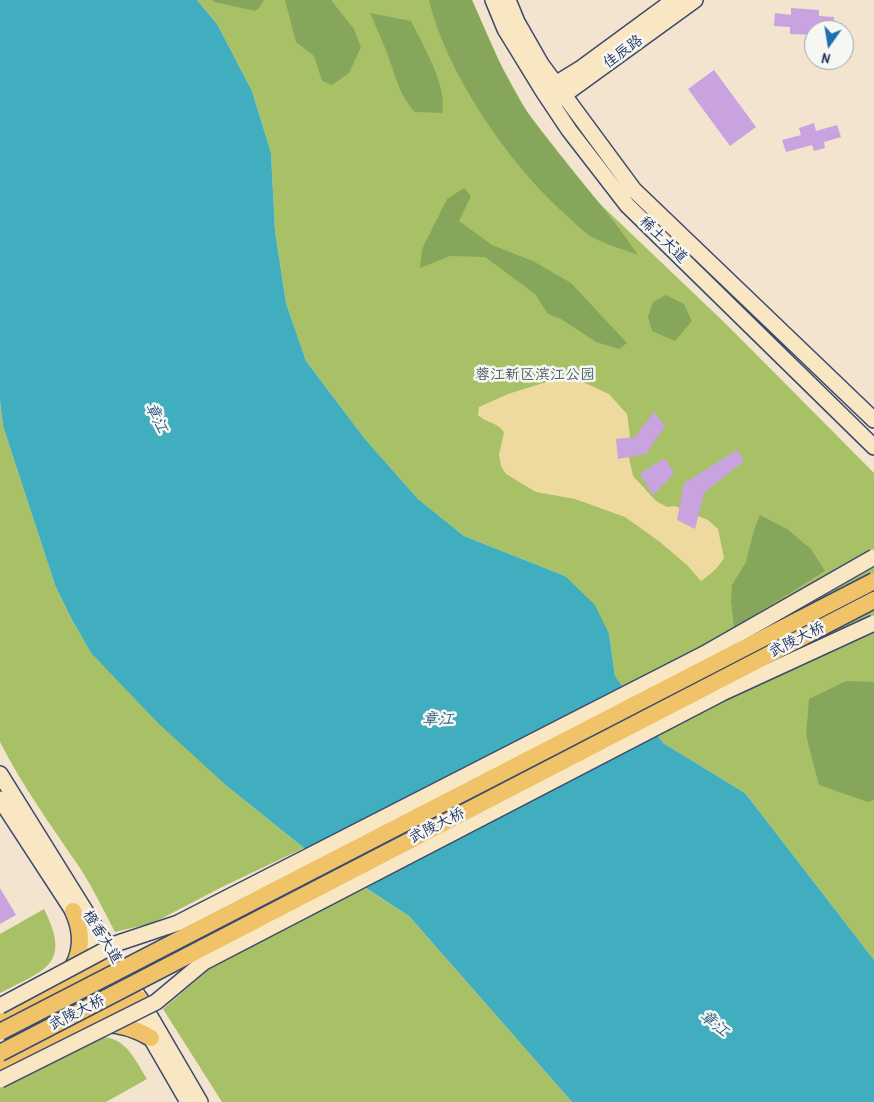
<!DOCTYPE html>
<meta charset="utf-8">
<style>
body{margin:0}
#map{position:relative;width:874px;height:1102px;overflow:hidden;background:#f3e4cf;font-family:"Patrick Hand",sans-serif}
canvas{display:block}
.north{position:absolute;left:804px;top:20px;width:50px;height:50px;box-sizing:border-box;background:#f6f6f2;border:1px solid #9ea6b7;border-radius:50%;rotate:193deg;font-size:14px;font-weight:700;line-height:20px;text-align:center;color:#1b2f5e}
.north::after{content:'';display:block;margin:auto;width:18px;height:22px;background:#1f6fb2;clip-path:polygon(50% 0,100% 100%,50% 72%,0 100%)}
</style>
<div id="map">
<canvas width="874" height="1102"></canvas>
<div class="north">N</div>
</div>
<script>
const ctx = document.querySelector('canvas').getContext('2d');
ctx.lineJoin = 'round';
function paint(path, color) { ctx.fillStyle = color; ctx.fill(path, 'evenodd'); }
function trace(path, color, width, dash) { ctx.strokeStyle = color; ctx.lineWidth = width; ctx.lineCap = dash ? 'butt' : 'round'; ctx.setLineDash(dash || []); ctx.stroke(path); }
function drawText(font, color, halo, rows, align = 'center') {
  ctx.font = font + ' "Patrick Hand","LXGW WenKai TC",sans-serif'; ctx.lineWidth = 5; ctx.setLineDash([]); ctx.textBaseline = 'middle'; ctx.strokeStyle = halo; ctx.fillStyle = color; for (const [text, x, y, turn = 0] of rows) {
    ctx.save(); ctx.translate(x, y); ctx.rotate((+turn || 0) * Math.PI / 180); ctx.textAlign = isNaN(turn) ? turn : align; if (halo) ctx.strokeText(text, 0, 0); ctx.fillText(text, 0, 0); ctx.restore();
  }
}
paint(new Path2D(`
 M 197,0 L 472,0 L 501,65 L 527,112 L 596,200 L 727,325 L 874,473 L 874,960 L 745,793 L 663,743 L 615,676 L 609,634 L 565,576 L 464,536 L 418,499 L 365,439 L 306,361 L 286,303 L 275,231 L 271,153 L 252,91 L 217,24 Z
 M 0,401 L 3,426 L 55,585 L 71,618 L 91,653 L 228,787 L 304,848 L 222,887 L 153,923 L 115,932 C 104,911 93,888 80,868 C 52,827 23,787 0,742 Z
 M 362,886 L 409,916 L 572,1102 L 222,1102 L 163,1009 L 214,965 Z
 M 44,909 C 72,965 45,970 0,993 L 0,934 Z
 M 99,1037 C 126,1036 135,1060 147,1079 L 106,1102 L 0,1102 L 0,1084 Z`), '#a9c166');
paint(new Path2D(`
 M 212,0 L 264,0 L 259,8 L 255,11 L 214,2 Z
 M 285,0 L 331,0 L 354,29 L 361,47 L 349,73 L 332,85 L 322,81 L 314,56 L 296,42 Z
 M 429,0 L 472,0 C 488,37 505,79 528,113 C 562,162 605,205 638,255 C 623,249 606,245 592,237 C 583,232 574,222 566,215 C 509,164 447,75 429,0 Z
 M 370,13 L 411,21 C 423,45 448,87 442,113 L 415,112 C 399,95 395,74 387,53 C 382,40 376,27 370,13 Z
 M 464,188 L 471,196 L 459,221 L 492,245 L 533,261 L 571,283 L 627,343 L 619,349 L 596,342 L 561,319 L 548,314 L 535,294 L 485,257 L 450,256 L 420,268 L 422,249 L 447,199 Z
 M 666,295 L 684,304 L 692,321 L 675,341 L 652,331 L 648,317 L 653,302 Z
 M 760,515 L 787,529 L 811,549 L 825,571 L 734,628 L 731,601 L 732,585 L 746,562 L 754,530 Z
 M 846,681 L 874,682 L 874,800 L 868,802 L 819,785 L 806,735 L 809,699 Z`), '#86a75b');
paint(new Path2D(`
 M 553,380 L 578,380 L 609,394 L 627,414 L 630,436 L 626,444 L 633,476 L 656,501 L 667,507 L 675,506 L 708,520 L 718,529 L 724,558 C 718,568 711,574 701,581 L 687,565 L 660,542 L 625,517 L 575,499 L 536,492 L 506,474 L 501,466 L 499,455 L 504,432 C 497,422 486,423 478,415 L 479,407 L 508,394 Z`), '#eeda9e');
paint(new Path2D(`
 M 0,0 L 197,0 L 217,24 L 252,91 L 271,153 L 275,231 L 286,303 L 306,361 L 365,439 L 418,499 L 464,536 L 565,576 L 595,605 L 609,634 L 615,676 L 663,743 L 745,793 L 874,960 L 874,1102 L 572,1102 L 409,916 L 304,848 L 228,787 L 158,723 L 91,653 L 71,618 L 55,585 L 3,426 L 0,401 Z`), '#41aebf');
paint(new Path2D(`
 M 791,8 L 819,10 L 819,16 L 834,17 L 833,29 L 819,28 L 819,30 L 814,30 L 814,35 L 790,34 L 790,27 L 774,26 L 775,13 L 791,15 Z
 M 714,70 L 756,127 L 730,146 L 688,89 Z
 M 814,123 L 816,131 L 837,125 L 841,137 L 824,142 L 825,148 L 814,151 L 812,145 L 786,152 L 782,140 L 801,135 L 799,128 Z
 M 654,412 L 665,426 L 646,454 L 618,459 L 616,439 L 635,437 Z
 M 737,450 L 744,461 L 704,493 L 695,529 L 677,520 L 684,483 Z
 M 665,458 L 674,474 L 653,495 L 640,474 Z
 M 0,888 L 16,915 L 0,924 Z`), '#c9a2e0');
const secondary = new Path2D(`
 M 493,0 L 505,29 L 543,91 L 569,130 L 627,205 L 874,447
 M 508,0 L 517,22 L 541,64 L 634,190 L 874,420
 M 549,88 L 580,69 L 674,0
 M 557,100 L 695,0
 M 0,774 L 140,999 L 200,1102
 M 0,799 L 73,911 L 151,1038 L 188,1102`);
const primary = new Path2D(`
 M 68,974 C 83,955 83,932 73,911
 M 0,1016 L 114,956
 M 103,1024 C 121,1024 136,1029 151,1038
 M 0,1069 L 140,999`);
trace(secondary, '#3b4a6f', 18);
trace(primary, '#3b4a6f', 19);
trace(secondary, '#f9e7c3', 15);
trace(primary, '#f1c369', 16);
const secondaryBridge = new Path2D(`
 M 0,1006 L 118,943 L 178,923 L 704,654 L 874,557
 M 0,1080 L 156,1002 L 204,962 L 722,693 L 874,623`);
const primaryBridge = new Path2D(`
 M 0,1032 L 874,581
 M 0,1053 L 874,600`);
trace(secondaryBridge, '#3b4a6f', 18, []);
trace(primaryBridge, '#3b4a6f', 19, []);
trace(secondaryBridge, '#f9e7c3', 15);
trace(primaryBridge, '#f1c369', 16);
drawText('15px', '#1b2f5e', '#f6f6f2', [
 ["佳辰路",623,52,-36],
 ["稀土大道",663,240,44],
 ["武陵大桥",797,640,-27],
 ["武陵大桥",437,826,-27],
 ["橙香大道",102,937,58],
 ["武陵大桥",77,1013,-27]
]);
drawText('15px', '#465b60', '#f6f6f2', [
 ["蓉江新区滨江公园",535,375]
]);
drawText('italic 16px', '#285b80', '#f6f6f2', [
 ["章江",156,418,64],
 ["章江",438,720],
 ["章江",714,1024,39]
]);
</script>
